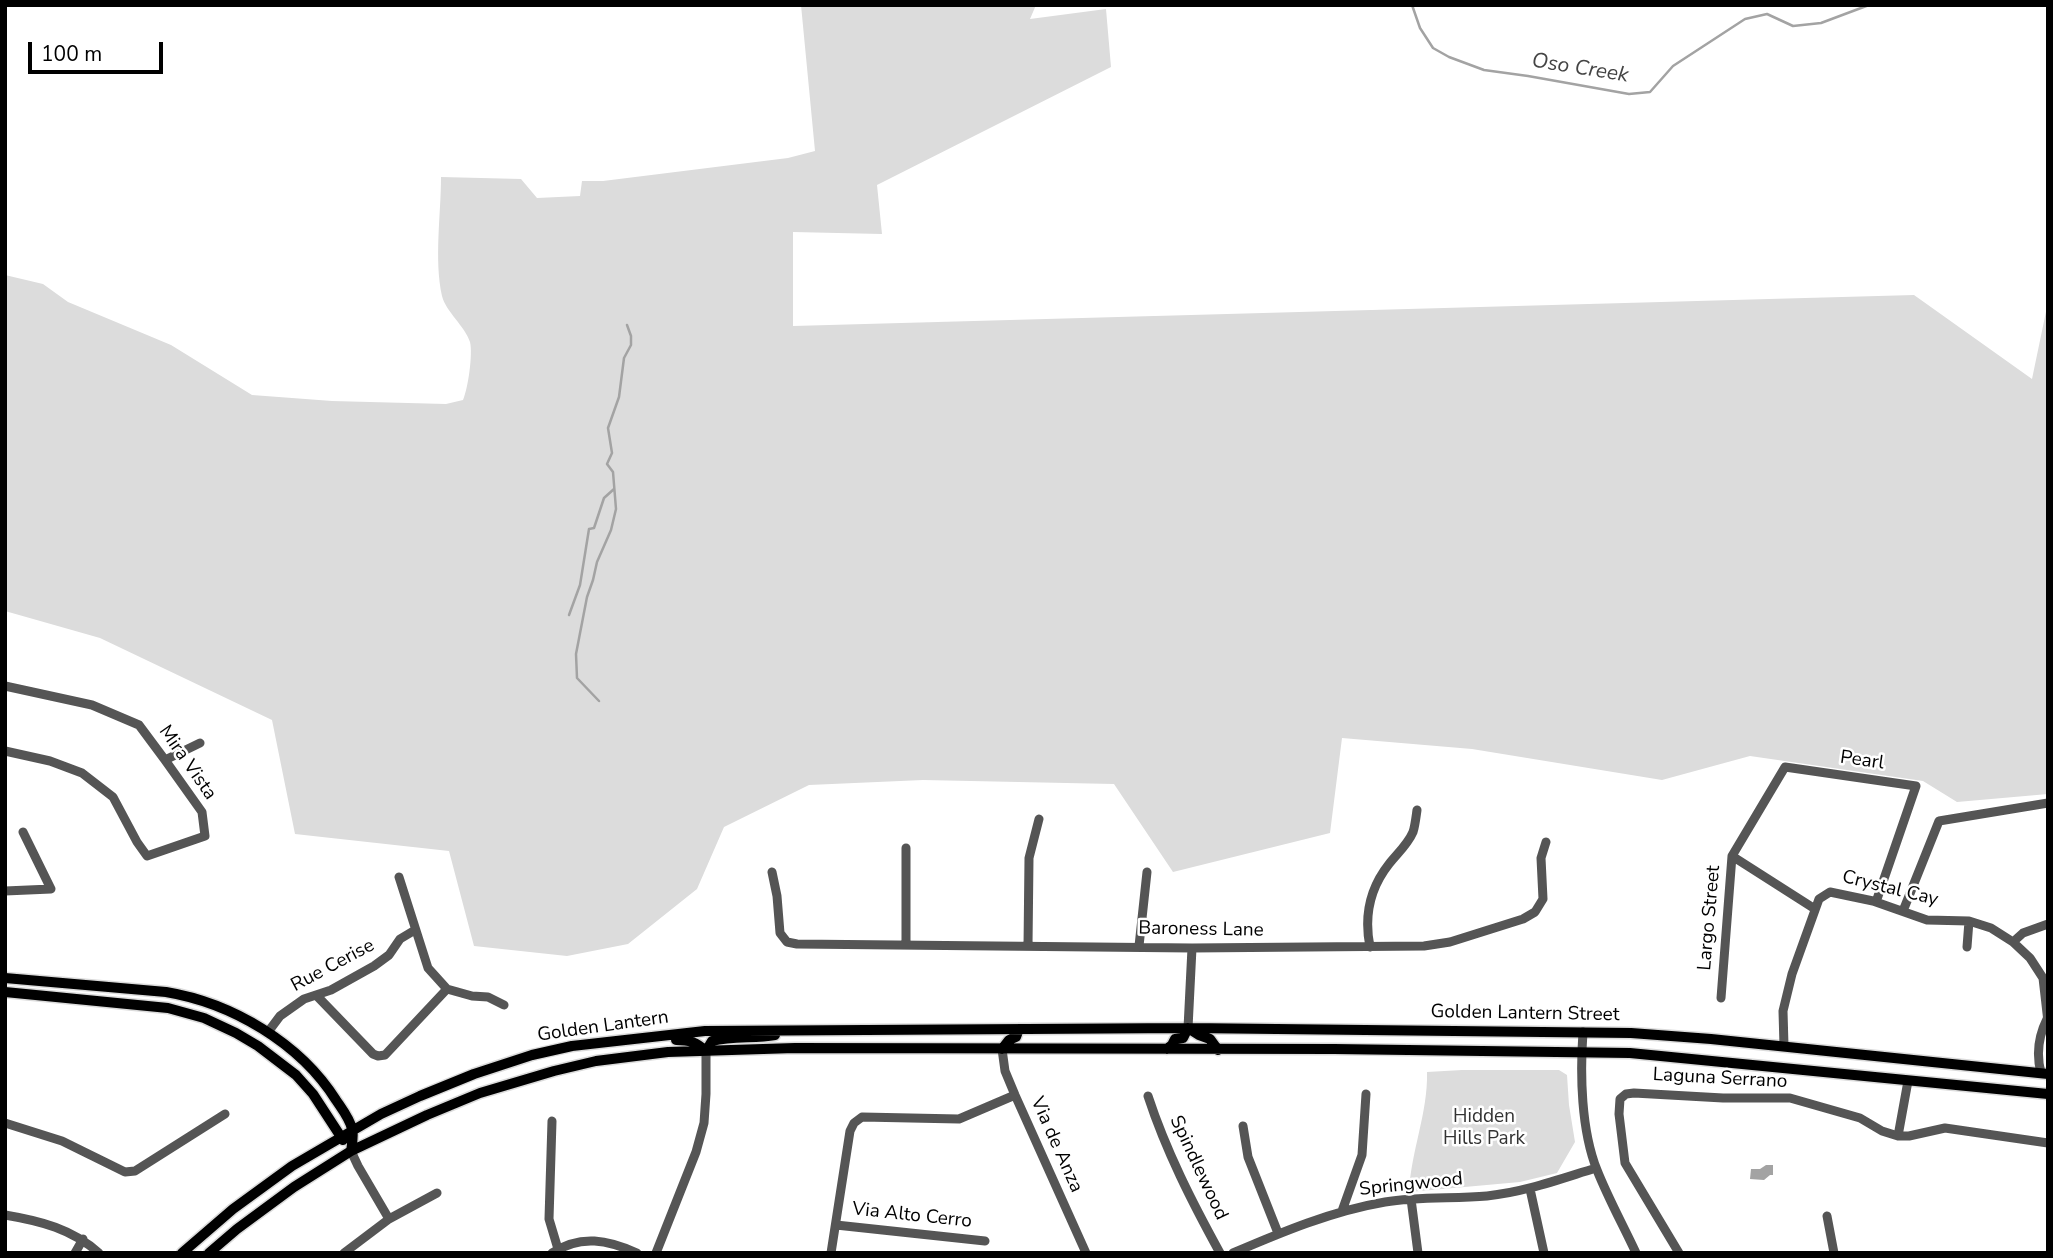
<!DOCTYPE html>
<style>
body{margin:0}
#map{position:relative;width:2053px;height:1258px;overflow:hidden;background:#fff;font-family:"Nunito Sans",sans-serif}
canvas{display:block}
.frame{position:absolute;inset:0;border:7px solid #000;pointer-events:none}
.scale{position:absolute;left:28px;top:42px;width:135px;height:32px;box-sizing:border-box;border:4px solid #000;border-top:0;padding-left:9px;font-size:21px;line-height:24px;white-space:nowrap;color:#000;-webkit-text-stroke:5px #fff;paint-order:stroke}
</style>
<div id="map">
<canvas width="2053" height="1258"></canvas>
<div class="frame"></div>
<div class="scale">100 m</div>
</div>
<script>
const ctx = document.querySelector('canvas').getContext('2d');
ctx.lineJoin = 'round';
function paint(path, color) { ctx.fillStyle = color; ctx.fill(path, 'evenodd'); }
function trace(path, color, width, dash) { ctx.strokeStyle = color; ctx.lineWidth = width; ctx.lineCap = dash ? 'butt' : 'round'; ctx.setLineDash(dash || []); ctx.stroke(path); }
function drawText(font, color, halo, rows, align = 'center') {
  ctx.font = font + ' "Nunito Sans",sans-serif'; ctx.lineWidth = 5; ctx.setLineDash([]); ctx.textBaseline = 'middle'; ctx.strokeStyle = halo; ctx.fillStyle = color; for (const [text, x, y, turn = 0] of rows) {
    ctx.save(); ctx.translate(x, y); ctx.rotate((+turn || 0) * Math.PI / 180); ctx.textAlign = isNaN(turn) ? turn : align; if (halo) ctx.strokeText(text, 0, 0); ctx.fillText(text, 0, 0); ctx.restore();
  }
}
paint(new Path2D(`
 M 801,5 L 1036,5 L 1030,19 L 1106,9 L 1111,67 L 877,185 L 882,234 L 793,232 L 793,326 L 1914,295 L 2032,379 L 2048,302 L 2048,794 L 1957,802 L 1923,781 L 1750,756 L 1662,780 L 1472,749 L 1342,738 L 1330,833 L 1173,872 L 1114,784 L 923,780 L 809,785 L 724,827 L 697,889 L 628,944 L 567,956 L 474,946 L 449,851 L 295,834 L 272,720 L 100,638 L 5,611 L 5,275 L 43,284 L 68,302 L 171,345 L 252,395 L 332,401 L 446,404 L 463,400 C 468,389 473,354 470,342 C 465,326 446,312 442,296 C 434,259 441,215 441,177 L 521,179 L 537,198 L 580,196 L 582,181 L 603,181 L 788,158 L 815,151 Z
 M 1462,1070 L 1559,1070 L 1567,1075 L 1569,1105 L 1575,1142 L 1557,1173 L 1520,1182 L 1409,1192 C 1411,1151 1428,1113 1427,1072 Z`), '#dcdcdc');
paint(new Path2D(`
 M 1766,1165 L 1773,1165 L 1773,1175 L 1770,1175 L 1764,1180 L 1750,1179 L 1751,1169 L 1760,1169 Z`), '#a3a3a3');
trace(new Path2D(`
 M 1412,5 L 1420,28 L 1433,48 L 1449,57 L 1484,70 L 1528,76 L 1629,94 L 1650,92 L 1673,66 L 1745,19 L 1767,14 L 1793,26 L 1821,23 L 1869,5
 M 569,615 L 580,585 L 589,529 L 594,528 L 604,498 L 614,489
 M 599,701 L 577,678 L 576,654 L 587,597 L 593,580 L 597,562 L 611,530 L 616,509 L 613,472 L 607,464 L 612,453 L 608,428 L 619,397 L 624,358 L 631,345 L 631,336 L 627,325`), '#a3a3a3', 2.5);
const major = new Path2D(`
 M 5,978 L 166,992 C 232,1003 300,1043 336,1100 C 342,1109 350,1119 352,1129 C 354,1135 352,1144 351,1151
 M 5,992 L 168,1008 L 204,1018 L 236,1033 L 258,1046 L 296,1075 L 313,1094 L 343,1140
 M 1188,1028 L 1199,1035 L 1210,1039 L 1218,1050
 M 676,1040 C 690,1040 696,1042 706,1051 L 712,1041 C 733,1035 754,1039 775,1035
 M 1002,1049 L 1009,1040 L 1016,1037 L 1019,1029
 M 1167,1049 L 1172,1045 L 1175,1039 L 1183,1038 L 1188,1028
 M 182,1253 L 233,1209 L 292,1166 L 381,1114 L 420,1096 L 474,1074 L 532,1055 L 572,1046 L 705,1031 L 1188,1028 L 1631,1033 L 1711,1039 L 2048,1074
 M 209,1253 L 237,1229 L 294,1187 L 351,1151 L 427,1115 L 480,1093 L 554,1071 L 596,1061 L 668,1052 L 795,1048 L 1334,1049 L 1630,1053 L 2048,1094`);
trace(major, '#dbdbdb', 13);
trace(new Path2D(`
 M 5,686 L 92,705 L 139,725 L 165,760 L 202,812 L 205,836 L 147,856 L 137,842 L 113,797 L 82,773 L 50,761 L 5,751
 M 165,760 L 200,743
 M 1732,856 L 1815,909
 M 772,872 L 777,896 L 780,933 L 787,942 L 797,944 L 1192,948 L 1424,946 L 1450,942 L 1523,919 L 1535,912 L 1543,899 L 1541,858 L 1546,842
 M 399,877 L 428,968 L 447,989 L 472,996 L 488,997 L 504,1005
 M 5,891 L 51,889 L 23,832
 M 1903,911 L 1939,821 L 2048,803
 M 2013,942 L 2023,933 L 2048,924
 M 906,945 L 906,848
 M 1028,946 L 1029,858 L 1039,819
 M 1139,946 L 1147,872
 M 1370,947 C 1364,917 1370,888 1389,864 C 1397,854 1408,844 1413,832 C 1415,826 1416,817 1417,810
 M 1967,947 L 1969,921
 M 317,996 L 373,1054 L 378,1056 L 385,1055 L 447,989
 M 1721,998 L 1732,856 L 1785,767 L 1916,786 L 1876,902
 M 1188,1028 L 1192,948
 M 268,1032 L 280,1016 L 304,999 L 331,990 L 374,966 L 389,955 L 400,939 L 415,930
 M 1583,1032 C 1580,1074 1581,1130 1597,1170 C 1608,1198 1623,1225 1636,1253
 M 1784,1046 L 1783,1011 L 1792,974 L 1819,899 L 1830,892 L 1873,901 L 1927,920 L 1969,921 L 1991,928 L 2013,942 L 2030,958 L 2043,978 L 2048,1022
 M 1002,1049 L 1005,1071 L 1015,1095 L 1086,1253
 M 2041,1073 C 2036,1054 2038,1037 2047,1019
 M 1148,1096 C 1166,1151 1192,1202 1220,1253
 M 552,1121 L 549,1219 L 558,1249
 M 5,1123 L 62,1141 L 125,1172 L 135,1171 L 225,1114
 M 1243,1126 L 1248,1157 L 1278,1233
 M 1898,1136 L 1908,1081
 M 351,1151 L 358,1166 L 389,1219
 M 1530,1189 L 1544,1253
 M 1411,1199 L 1418,1253
 M 1342,1211 L 1362,1155 L 1366,1094
 M 5,1215 C 41,1221 72,1229 99,1253
 M 1827,1216 L 1834,1253
 M 836,1225 L 985,1241
 M 75,1253 L 83,1239
 M 344,1253 L 389,1219 L 437,1193
 M 552,1253 C 581,1234 608,1240 637,1253
 M 656,1253 L 696,1152 L 704,1123 L 706,1094 L 706,1051
 M 831,1253 L 850,1131 L 854,1123 L 862,1117 L 959,1119 L 1015,1095
 M 1233,1253 C 1282,1232 1332,1211 1385,1202 C 1419,1196 1453,1199 1487,1196 C 1525,1192 1560,1179 1596,1168
 M 1679,1253 L 1625,1163 L 1619,1114 L 1620,1099 L 1626,1094 L 1634,1093 L 1723,1098 L 1790,1098 L 1860,1118 L 1882,1131 L 1898,1136 L 1909,1136 L 1945,1128 L 2048,1143`), '#555', 9);
trace(major, '#000', 10);
drawText('19px', '#000', '#fff', [
 ["Pearl",1862,761,8],
 ["Mira Vista",187,763,55],
 ["Crystal Cay",1890,889,14],
 ["Largo Street",1710,918,-85],
 ["Baroness Lane",1201,930,1],
 ["Rue Cerise",333,966,-28],
 ["Golden Lantern Street",1525,1014,1],
 ["Golden Lantern",603,1027,-8],
 ["Laguna Serrano",1720,1079,3],
 ["Via de Anza",1056,1145,66],
 ["Spindlewood",1198,1168,65],
 ["Springwood",1411,1185,-6],
 ["Via Alto Cerro",912,1216,6]
]);
drawText('19px', '#333', '#fff', [
 ["Hidden",1484,1117],
 ["Hills Park",1484,1139]
]);
drawText('italic 21px', '#444', '#fff', [
 ["Oso Creek",1580,69,9]
]);
</script>
